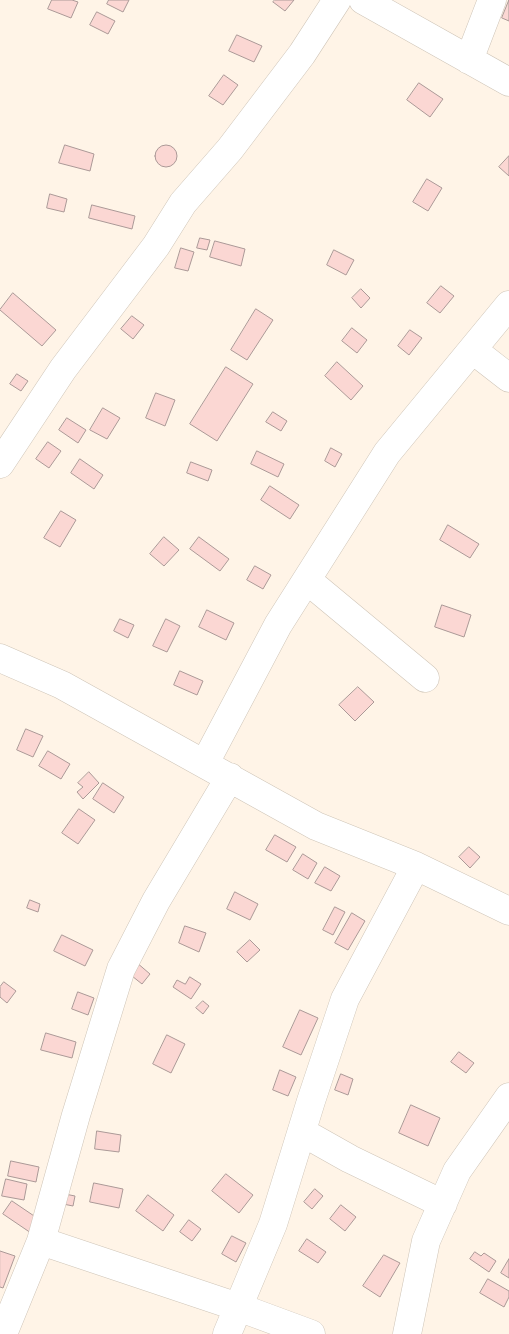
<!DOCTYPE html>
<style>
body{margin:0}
canvas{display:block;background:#fff4e7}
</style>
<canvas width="509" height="1334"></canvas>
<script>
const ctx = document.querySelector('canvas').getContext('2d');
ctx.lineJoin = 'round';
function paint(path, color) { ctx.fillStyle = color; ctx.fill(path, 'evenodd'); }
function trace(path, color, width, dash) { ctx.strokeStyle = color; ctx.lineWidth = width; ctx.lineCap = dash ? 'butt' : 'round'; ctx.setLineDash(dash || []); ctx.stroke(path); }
const building = new Path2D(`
 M 52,0 L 72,0 L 78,2 L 71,18 L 48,9 Z
 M 109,0 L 129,0 L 123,12 L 107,4 Z
 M 275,0 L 294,0 L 285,11 L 273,2 Z
 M 509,0 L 509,21 L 502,18 Z
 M 97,12 L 115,21 L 108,34 L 90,25 Z
 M 237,35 L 262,46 L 254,62 L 229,51 Z
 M 224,75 L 238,85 L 223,105 L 209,96 Z
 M 419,83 L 443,99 L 430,117 L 407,100 Z
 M155 156a11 11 0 1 1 22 0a11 11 0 1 1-22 0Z
 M 65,145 L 94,154 L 90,171 L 59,163 Z
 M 509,156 L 509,176 L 499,167 Z
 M 427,179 L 442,188 L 428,211 L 413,202 Z
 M 50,194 L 67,199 L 64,212 L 47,208 Z
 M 92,205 L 135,216 L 132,229 L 89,218 Z
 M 200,238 L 210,240 L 207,250 L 197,248 Z
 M 215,241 L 245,249 L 241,266 L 210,257 Z
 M 181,248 L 194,252 L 188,271 L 175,268 Z
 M 334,250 L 354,260 L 346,275 L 327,265 Z
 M 441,286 L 454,296 L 440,313 L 427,303 Z
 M 361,289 L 370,298 L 361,308 L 352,298 Z
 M 13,293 L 56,330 L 42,346 L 0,310 Z
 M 256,309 L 273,320 L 247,360 L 231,350 Z
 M 132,316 L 144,325 L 133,339 L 121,329 Z
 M 352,328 L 367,340 L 357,353 L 342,341 Z
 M 410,330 L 422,338 L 409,355 L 398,346 Z
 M 337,362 L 363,386 L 351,400 L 325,376 Z
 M 226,367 L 253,384 L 217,441 L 190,424 Z
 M 17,374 L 28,381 L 21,391 L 10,384 Z
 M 156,393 L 175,400 L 165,426 L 146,418 Z
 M 103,408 L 120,418 L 107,439 L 90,430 Z
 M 273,412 L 287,421 L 281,431 L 266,422 Z
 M 67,418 L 86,430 L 78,443 L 59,430 Z
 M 48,442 L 61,451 L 49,468 L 36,459 Z
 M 331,448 L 342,454 L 335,467 L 325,461 Z
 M 257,451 L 284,464 L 278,477 L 251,464 Z
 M 80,459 L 103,475 L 94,489 L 71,473 Z
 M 191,462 L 212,470 L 208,481 L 187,473 Z
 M 270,486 L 299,505 L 290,519 L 261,500 Z
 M 61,511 L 76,520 L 60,547 L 44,538 Z
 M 448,525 L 479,544 L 470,558 L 440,540 Z
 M 164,537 L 179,550 L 164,566 L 150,554 Z
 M 199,537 L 229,559 L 220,571 L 190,549 Z
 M 255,566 L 271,575 L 263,589 L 247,580 Z
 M 442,605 L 471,615 L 464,637 L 435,627 Z
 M 207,610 L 234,623 L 226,640 L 199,627 Z
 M 120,619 L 134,625 L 128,638 L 114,631 Z
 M 166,619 L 180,626 L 167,652 L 153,646 Z
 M 180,671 L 203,681 L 197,695 L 174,685 Z
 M 358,687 L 374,702 L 355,721 L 339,705 Z
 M 26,729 L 43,736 L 33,757 L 17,750 Z
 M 48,751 L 70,764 L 61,779 L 39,766 Z
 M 89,772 L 99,783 L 83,799 L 77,792 L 83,787 L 78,783 Z
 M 103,783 L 124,797 L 114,813 L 93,799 Z
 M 79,809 L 95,820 L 78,844 L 62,833 Z
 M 275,835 L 296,847 L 287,862 L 266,850 Z
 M 469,847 L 480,857 L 470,868 L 459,857 Z
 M 303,854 L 317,863 L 308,879 L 293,870 Z
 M 325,867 L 340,876 L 331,891 L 315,883 Z
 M 235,892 L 258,904 L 250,920 L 227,909 Z
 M 30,900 L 40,904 L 38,912 L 27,908 Z
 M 335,907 L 345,912 L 333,935 L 323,930 Z
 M 352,913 L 365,921 L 348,950 L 335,943 Z
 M 185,926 L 206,933 L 199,952 L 179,943 Z
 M 62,935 L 93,950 L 85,966 L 54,951 Z
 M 250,940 L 260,950 L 247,962 L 237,952 Z
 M 136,962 L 150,974 L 142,984 L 127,972 Z
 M 190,977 L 201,984 L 191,999 L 173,987 L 177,980 L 185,984 Z
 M 4,982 L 16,991 L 7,1003 L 0,997 L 0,987 Z
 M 78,992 L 94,998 L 88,1015 L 72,1009 Z
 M 203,1001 L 209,1006 L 203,1014 L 196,1008 Z
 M 300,1010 L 318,1018 L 301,1055 L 283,1047 Z
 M 46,1033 L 76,1042 L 72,1058 L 41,1050 Z
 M 167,1035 L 185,1044 L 171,1073 L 153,1064 Z
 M 459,1052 L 474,1063 L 466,1073 L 451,1062 Z
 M 280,1070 L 296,1077 L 288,1096 L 273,1090 Z
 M 341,1074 L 353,1079 L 348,1095 L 335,1090 Z
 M 411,1105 L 440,1118 L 428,1146 L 399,1133 Z
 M 97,1131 L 121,1135 L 119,1152 L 95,1149 Z
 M 11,1161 L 39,1167 L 36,1182 L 8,1176 Z
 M 226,1174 L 253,1195 L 239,1213 L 212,1191 Z
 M 6,1179 L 27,1184 L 24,1200 L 2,1196 Z
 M 94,1183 L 123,1189 L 119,1208 L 90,1202 Z
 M 315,1189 L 323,1196 L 312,1209 L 304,1202 Z
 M 65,1194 L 75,1196 L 73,1206 L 63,1204 Z
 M 148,1195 L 174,1215 L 163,1231 L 136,1211 Z
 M 12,1201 L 40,1220 L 31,1233 L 3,1214 Z
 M 341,1205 L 356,1217 L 345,1231 L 330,1219 Z
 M 189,1220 L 201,1229 L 192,1241 L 180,1232 Z
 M 232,1236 L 246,1243 L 236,1262 L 222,1254 Z
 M 307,1239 L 326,1252 L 318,1263 L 299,1251 Z
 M 0,1251 L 15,1256 L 3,1288 L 0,1287 Z
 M 475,1252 L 481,1256 L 484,1253 L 496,1261 L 489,1272 L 470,1259 Z
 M 384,1255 L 400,1263 L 380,1297 L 363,1286 Z
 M 509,1259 L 509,1278 L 501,1273 Z
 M 488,1279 L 509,1291 L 509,1297 L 504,1307 L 480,1293 Z`);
paint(building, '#fbd7d3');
trace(building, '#ab9997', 1);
const minor = new Path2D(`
 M 363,0 L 509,82
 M 469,60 L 492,0
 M 473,350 L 509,378
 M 0,464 L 63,369 L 156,246 L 183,203 L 230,149 L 302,54 L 337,0
 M 307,580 L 425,678
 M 0,658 L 62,685 L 316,826 L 416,866 L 509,911
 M 205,763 L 278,625 L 387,453 L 509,305
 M 302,1132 L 350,1159 L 443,1204
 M 41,1241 L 238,1307 L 311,1334
 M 3,1334 L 41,1241 L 76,1115 L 121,969 L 156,901 L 230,777
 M 227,1334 L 273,1224 L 311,1101 L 345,999 L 416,866
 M 407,1334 L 426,1241 L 457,1171 L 509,1097`);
trace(minor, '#cfc5b8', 29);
trace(minor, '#fff', 28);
</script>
